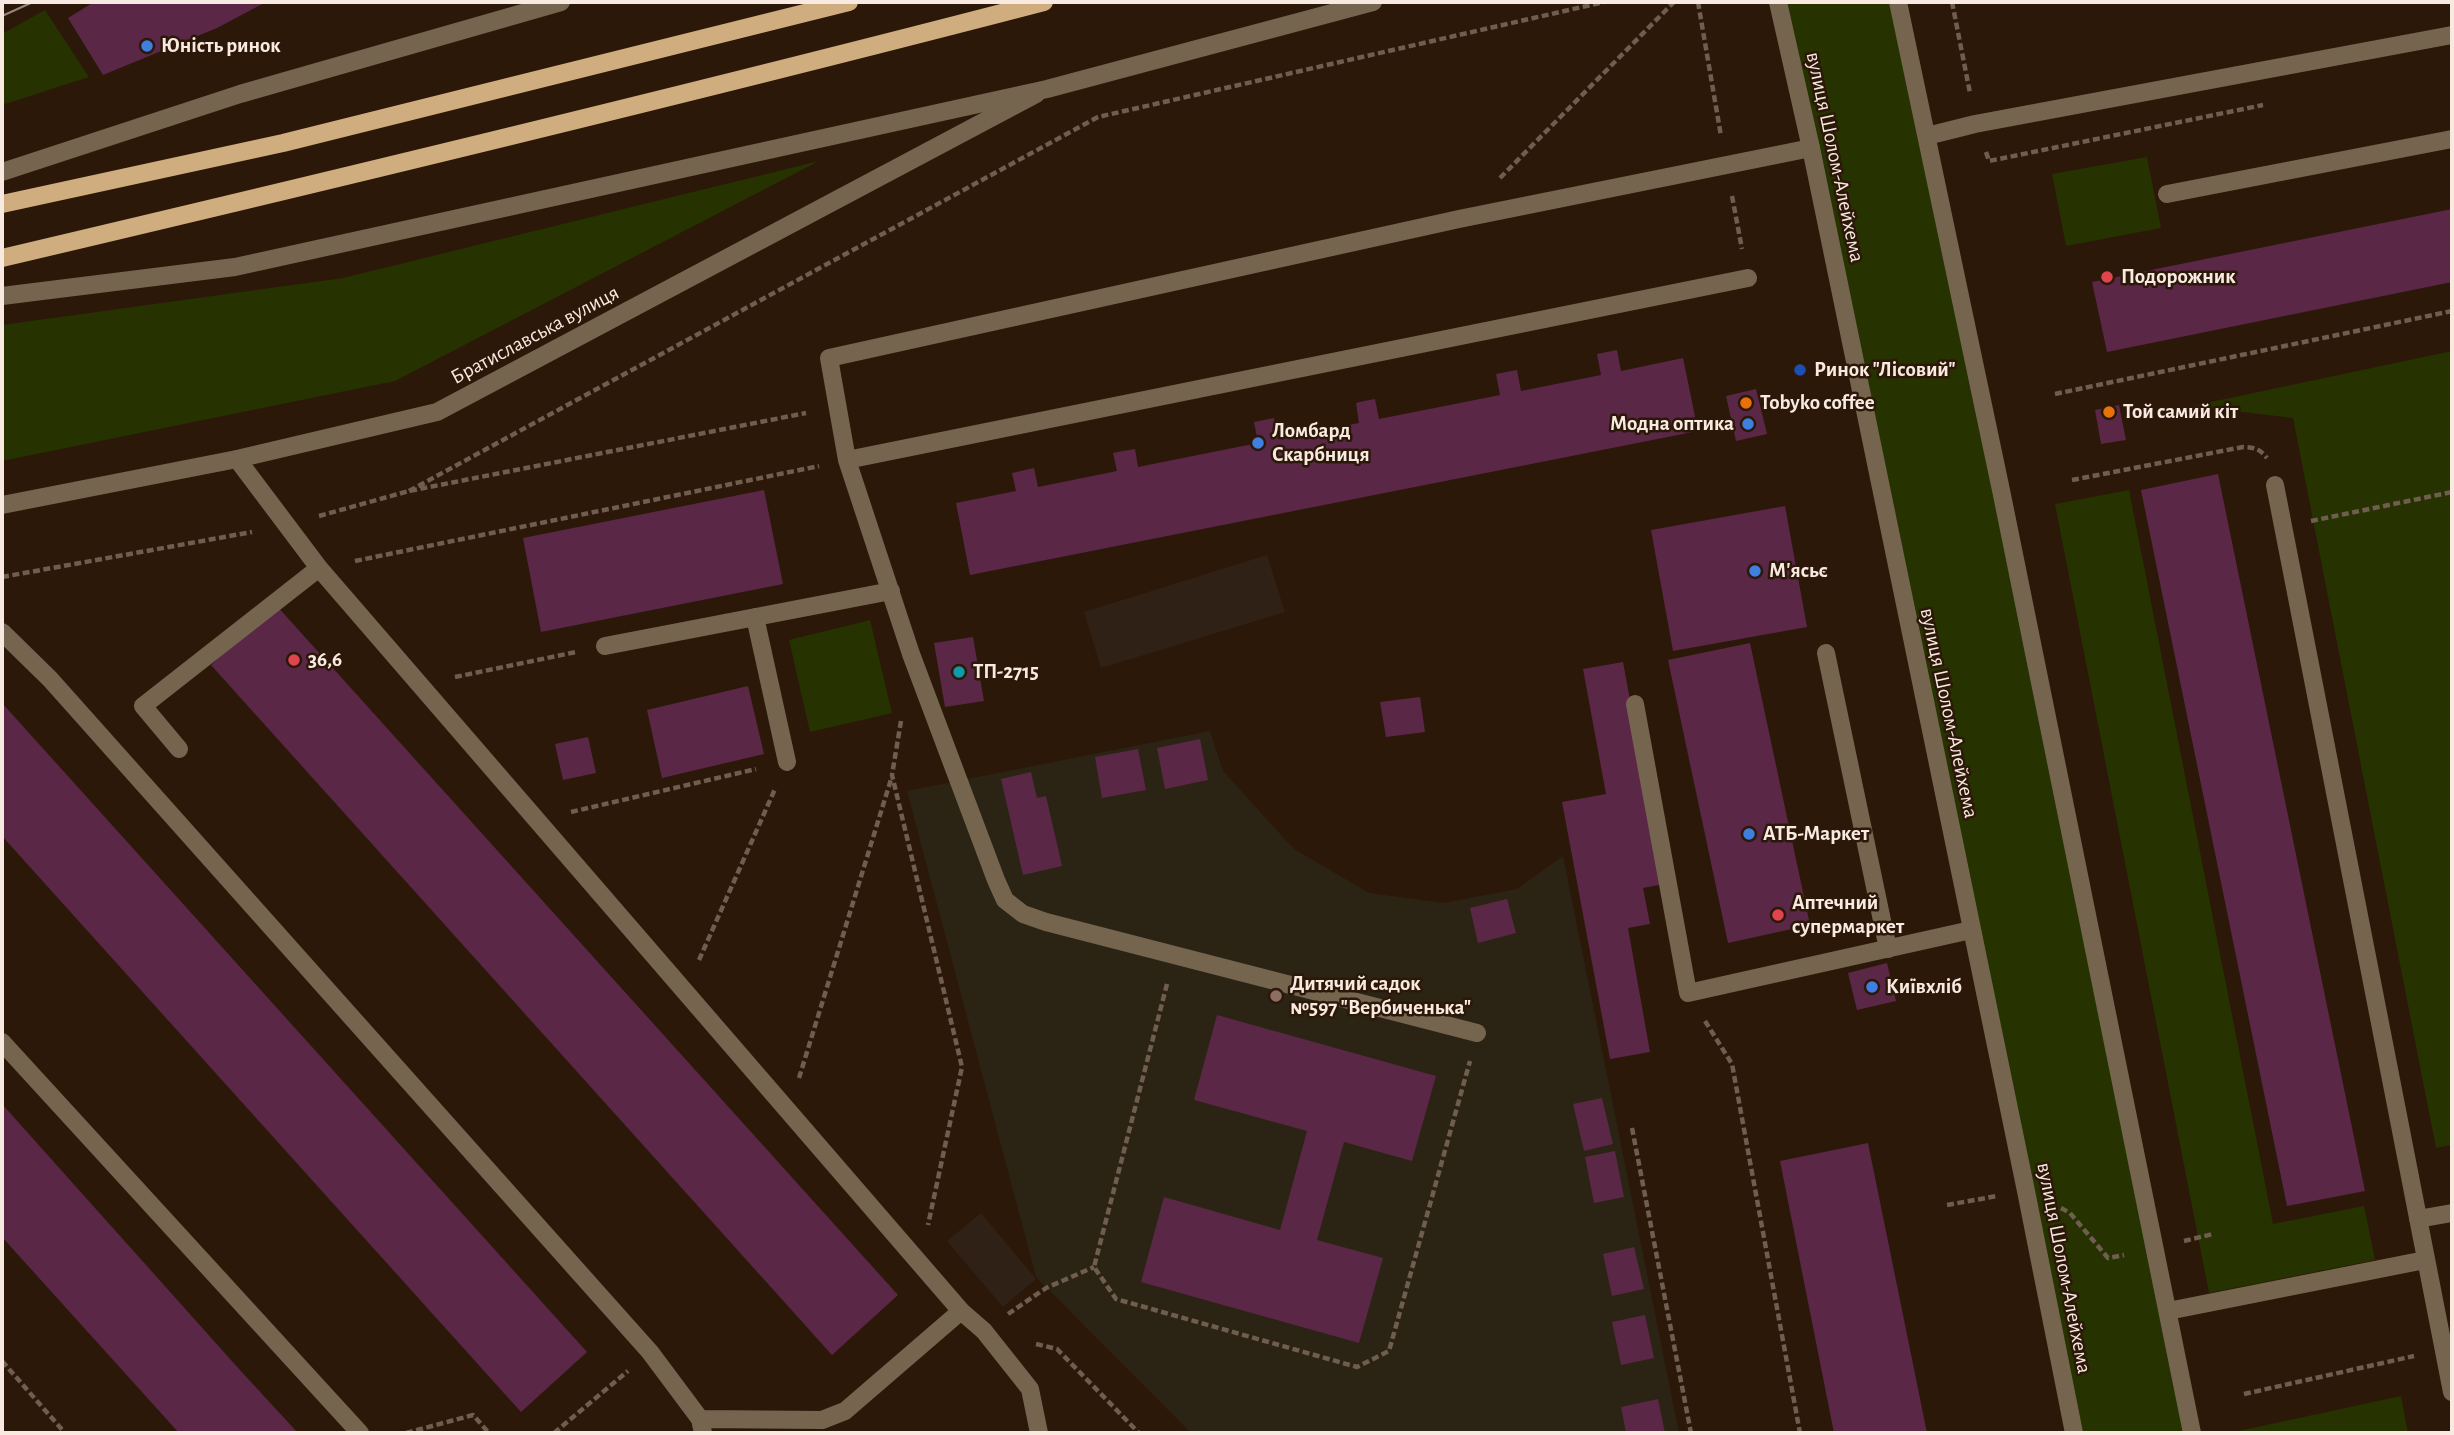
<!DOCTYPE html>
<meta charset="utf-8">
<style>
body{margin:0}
#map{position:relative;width:2454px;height:1435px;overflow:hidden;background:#2c1809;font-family:"Alegreya Sans",sans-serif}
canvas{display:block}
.frame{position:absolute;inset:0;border:4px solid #f8eae0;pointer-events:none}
</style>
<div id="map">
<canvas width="2454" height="1435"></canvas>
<div class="frame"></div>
</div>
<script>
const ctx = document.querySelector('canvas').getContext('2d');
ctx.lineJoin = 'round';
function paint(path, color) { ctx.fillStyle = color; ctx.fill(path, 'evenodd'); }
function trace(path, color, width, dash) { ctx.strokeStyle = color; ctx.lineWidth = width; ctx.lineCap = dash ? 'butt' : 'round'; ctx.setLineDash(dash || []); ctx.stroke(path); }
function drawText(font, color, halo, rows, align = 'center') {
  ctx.font = font + ' "Alegreya Sans",sans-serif'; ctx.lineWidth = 5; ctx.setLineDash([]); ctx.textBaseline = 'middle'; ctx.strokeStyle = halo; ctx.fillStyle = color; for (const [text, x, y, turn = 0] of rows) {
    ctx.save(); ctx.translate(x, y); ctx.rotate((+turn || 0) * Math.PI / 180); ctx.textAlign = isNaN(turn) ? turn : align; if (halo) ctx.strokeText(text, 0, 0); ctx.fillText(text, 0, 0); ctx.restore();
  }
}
paint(new Path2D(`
 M 1267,555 L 1285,612 L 1101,668 L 1084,612 Z
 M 981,1213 L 1036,1279 L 1003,1307 L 947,1241 Z`), '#302116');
paint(new Path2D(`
 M 1210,731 L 1223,771 L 1294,849 L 1369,893 L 1444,903 L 1517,889 L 1563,856 L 1679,1433 L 1191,1433 L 1036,1277 L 907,791 Z`), '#2b2414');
paint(new Path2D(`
 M 1778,2 L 1898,2 L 2192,1433 L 2074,1433 Z
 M 45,10 L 89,77 L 2,105 L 2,34 Z
 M 2147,157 L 2161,228 L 2066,246 L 2052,174 Z
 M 819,161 L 395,381 L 2,461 L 2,325 L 343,278 Z
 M 2452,351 L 2452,1145 L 2436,1148 L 2293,418 L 2192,406 Z
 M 2129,490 L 2273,1224 L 2364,1206 L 2375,1260 L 2209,1293 L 2055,504 Z
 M 870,620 L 892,713 L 810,732 L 789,640 Z
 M 2401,1396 L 2408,1433 L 2234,1433 L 2234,1432 Z`), '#263200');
paint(new Path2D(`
 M 94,2 L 266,2 L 217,28 L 103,75 L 68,18 Z
 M 2452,209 L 2452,282 L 2107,352 L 2092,282 Z
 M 1617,350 L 1621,371 L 1683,358 L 1698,431 L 970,575 L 956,503 L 1016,491 L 1012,473 L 1034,468 L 1038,487 L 1117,471 L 1113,453 L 1123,451 L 1135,449 L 1138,467 L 1258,443 L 1254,422 L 1274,418 L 1278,439 L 1359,423 L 1356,403 L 1364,401 L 1375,399 L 1379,419 L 1500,395 L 1496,374 L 1517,370 L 1521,391 L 1601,375 L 1597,354 Z
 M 1756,389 L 1767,434 L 1736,441 L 1726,396 Z
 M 2119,405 L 2126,440 L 2101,444 L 2095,410 Z
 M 2218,474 L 2365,1191 L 2287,1206 L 2141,490 Z
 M 764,490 L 783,584 L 541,632 L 523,538 Z
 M 1785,506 L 1807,627 L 1673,651 L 1651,530 Z
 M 276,605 L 898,1295 L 832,1355 L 211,665 Z
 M 973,637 L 984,701 L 945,707 L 934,643 Z
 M 1750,643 L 1810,925 L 1728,943 L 1668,660 Z
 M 1623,662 L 1664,884 L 1643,888 L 1650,924 L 1628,928 L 1650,1052 L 1610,1059 L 1562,802 L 1606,794 L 1583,669 Z
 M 748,686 L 764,754 L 662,778 L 647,710 Z
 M 1420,697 L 1425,732 L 1386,737 L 1380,702 Z
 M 2,703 L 587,1352 L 521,1412 L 2,836 Z
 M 588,737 L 596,773 L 563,780 L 555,744 Z
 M 1200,739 L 1208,780 L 1165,789 L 1157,748 Z
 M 1138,749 L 1146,790 L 1102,798 L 1095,757 Z
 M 1031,772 L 1037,798 L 1046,796 L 1062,866 L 1023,875 L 1001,779 Z
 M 1507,899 L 1516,933 L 1478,943 L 1470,908 Z
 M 1887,963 L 1896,1001 L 1857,1010 L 1848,973 Z
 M 1217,1015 L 1436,1076 L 1412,1161 L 1344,1142 L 1317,1240 L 1383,1258 L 1359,1343 L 1141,1282 L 1164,1197 L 1280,1230 L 1307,1131 L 1194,1100 Z
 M 1602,1098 L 1613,1144 L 1584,1151 L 1573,1104 Z
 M 2,1104 L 239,1369 L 298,1433 L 179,1433 L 2,1237 Z
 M 1868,1143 L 1913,1364 L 1927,1433 L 1834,1433 L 1780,1161 Z
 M 1615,1151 L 1624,1197 L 1594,1203 L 1585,1157 Z
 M 1634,1247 L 1644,1289 L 1612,1296 L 1603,1254 Z
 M 1645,1315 L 1654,1358 L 1621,1365 L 1612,1322 Z
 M 1658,1399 L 1665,1433 L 1626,1433 L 1621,1407 Z`), '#5a2746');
trace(new Path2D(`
 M 1698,2 L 1721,136
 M 1952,2 L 1970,93
 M 1986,152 L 1989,161 L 2263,105
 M 1500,178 L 1674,2
 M 1732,196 L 1742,249
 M 2055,394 L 2452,311
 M 2072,480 L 2243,447 C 2254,447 2260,449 2267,458
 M 409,491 L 1098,117 L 1604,2
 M 319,516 L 409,491 L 806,413
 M 2311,521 L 2452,492
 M 355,561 L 819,466
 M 2,577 L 252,532
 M 455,677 L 576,652
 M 901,721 L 892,775 L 962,1067 L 928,1225
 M 571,812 L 756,769
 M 699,960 L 775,789
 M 1167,984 L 1094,1267 L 1116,1299 L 1357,1367 L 1389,1351 L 1470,1061
 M 1705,1021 L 1732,1064 L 1800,1433
 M 799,1078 L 892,776
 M 1632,1128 L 1691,1433
 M 1947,1205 L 1997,1196
 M 2061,1208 L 2070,1213 L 2108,1258 L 2124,1255
 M 2184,1241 L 2213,1234
 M 1008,1314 L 1046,1288 L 1094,1267
 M 1036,1344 L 1057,1349 L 1139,1433
 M 2,1361 L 65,1433
 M 2244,1394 L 2414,1356
 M 406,1433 L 473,1415 L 489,1433
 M 554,1433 L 628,1371`), '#6f5d4f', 4.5, [7, 3.5]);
trace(new Path2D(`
 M 1927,136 L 1975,124 L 2452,35
 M 2167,194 L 2452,139
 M 237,459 L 319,568 L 961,1311 L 984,1331 L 1030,1389 L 1039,1433
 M 847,460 L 1748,278
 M 2275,485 L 2452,1392
 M 755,617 L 787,762
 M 2,632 L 50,679 L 650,1352 L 700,1419 L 703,1433
 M 605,646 L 891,591
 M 1826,653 L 1888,949
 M 1635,704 L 1688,993 L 1971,930
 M 179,749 L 143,706 L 319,568
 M 1477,1033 L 1046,922 L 1023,914 L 1005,900 L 996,880 L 911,654 L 847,460 L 829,358 L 1459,219 L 1811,148
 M 2,1042 L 360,1433
 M 2418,1219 L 2452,1213
 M 2168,1311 L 2425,1260
 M 700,1419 L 822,1420 L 845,1411 L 961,1311`), '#75654f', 18);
trace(new Path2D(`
 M 2,505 L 237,459 L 437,412 L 1036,94`), '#75654f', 18);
trace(new Path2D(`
 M 1778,2 L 1811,148 L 2026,1191 L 2074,1433
 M 1898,2 L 2002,495 L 2192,1433
 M 2,172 L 240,94 L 561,2
 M 2,296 L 235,267 L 1047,89 L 1373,2`), '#75654f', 18);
trace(new Path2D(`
 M 2,204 L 283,143 L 849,2
 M 2,258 C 350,176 698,92 1044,2`), '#cfad7f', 18);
trace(new Path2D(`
 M 2,16 L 33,2`), '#968579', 2);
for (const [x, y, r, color] of [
 [147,46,7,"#3f7fe0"],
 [2107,277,7,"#e0444e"],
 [1800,370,7,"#1a4fb4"],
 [1746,403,7,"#e8710a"],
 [2109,412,7,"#e8710a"],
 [1748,424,7,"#3f7fe0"],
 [1258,443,7,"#3f7fe0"],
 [1755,571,7,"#3f7fe0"],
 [294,660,7,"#e0444e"],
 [959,672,7,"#0f9aa8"],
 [1749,834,7,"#3f7fe0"],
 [1778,915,7,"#e0444e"],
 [1872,987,7,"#3f7fe0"],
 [1276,996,7,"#8d6e63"]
]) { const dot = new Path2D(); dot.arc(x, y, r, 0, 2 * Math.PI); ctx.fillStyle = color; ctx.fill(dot); trace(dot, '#2c1809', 2.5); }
drawText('bold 21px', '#f8eae0', '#2c1809', [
 ["Юність ринок",161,46],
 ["Подорожник",2121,277],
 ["Ринок \"Лісовий\"",1814,370],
 ["Tobyko coffee",1760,403],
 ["Той самий кіт",2123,412],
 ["Модна оптика",1734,424,"right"],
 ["Ломбард",1272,431],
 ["Скарбниця",1272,455],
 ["М'ясьє",1769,571],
 ["36,6",308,660],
 ["ТП-2715",973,672],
 ["АТБ-Маркет",1763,834],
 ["Аптечний",1792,903],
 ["супермаркет",1792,927],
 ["Дитячий садок",1290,984],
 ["№597 \"Вербиченька\"",1290,1008],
 ["Київхліб",1886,987]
], 'left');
drawText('21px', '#f8eae0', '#2c1809', [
 ["вулиця Шолом-Алейхема",1835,157,78],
 ["Братиславська вулиця",535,335,-28],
 ["вулиця Шолом-Алейхема",1949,713,78],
 ["вулиця Шолом-Алейхема",2064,1268,79]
]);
</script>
